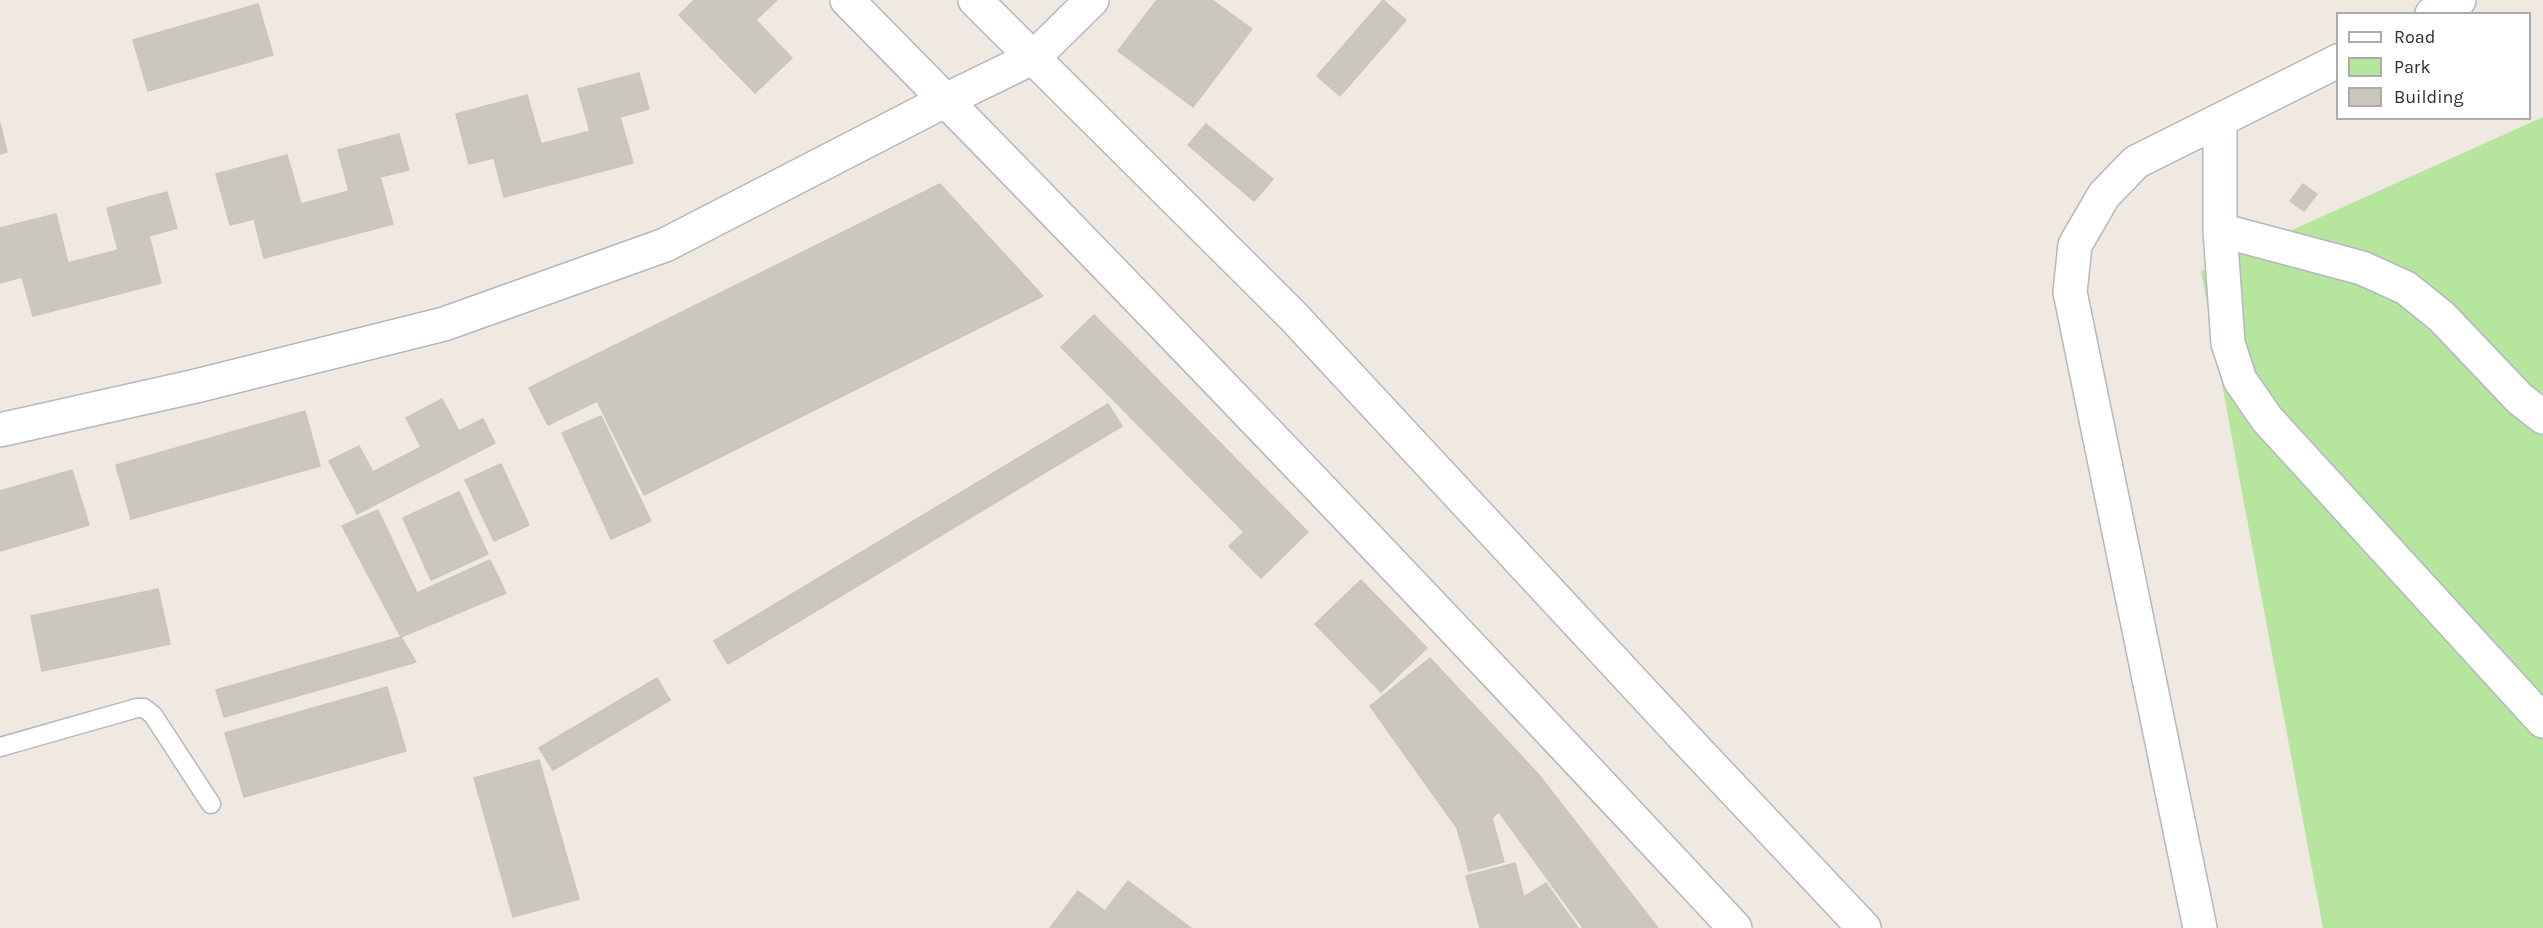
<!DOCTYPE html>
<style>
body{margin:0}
#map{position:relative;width:2543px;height:928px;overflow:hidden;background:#efe9e1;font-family:Karla,sans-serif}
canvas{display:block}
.legend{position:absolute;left:2336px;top:12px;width:195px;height:108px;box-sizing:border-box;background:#fff;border:2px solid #ababab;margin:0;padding:8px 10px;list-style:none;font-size:18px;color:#2e2e2e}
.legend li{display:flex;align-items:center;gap:12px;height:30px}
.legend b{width:30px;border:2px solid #ababab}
</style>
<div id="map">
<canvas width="2543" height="928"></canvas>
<ul class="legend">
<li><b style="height:8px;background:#fff"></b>Road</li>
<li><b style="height:16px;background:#b6e59e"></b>Park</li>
<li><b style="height:16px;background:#cbc7bf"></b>Building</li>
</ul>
</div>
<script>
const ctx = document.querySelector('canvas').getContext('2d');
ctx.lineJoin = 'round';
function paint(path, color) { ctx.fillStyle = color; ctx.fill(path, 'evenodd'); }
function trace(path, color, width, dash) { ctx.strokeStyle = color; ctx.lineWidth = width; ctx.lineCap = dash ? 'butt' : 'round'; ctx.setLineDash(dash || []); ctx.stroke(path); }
paint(new Path2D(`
 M 2543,117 L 2543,928 L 2323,928 L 2201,271 Z`), '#b6e59e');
const building = new Path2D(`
 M 694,0 L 777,0 L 756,20 L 792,58 L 755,93 L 679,15 Z
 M 1157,0 L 1212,0 L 1252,29 L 1193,107 L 1118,51 Z
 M 1383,0 L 1406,20 L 1340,96 L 1317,76 Z
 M 258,4 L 273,55 L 148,91 L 133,40 Z
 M 639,73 L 649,109 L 620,117 L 633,163 L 504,197 L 494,158 L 469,164 L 456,114 L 527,95 L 541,144 L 590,131 L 578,89 Z
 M 0,123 L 7,152 L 0,154 Z
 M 1206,124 L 1273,179 L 1254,201 L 1188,145 Z
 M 399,134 L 409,170 L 380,177 L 393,224 L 264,258 L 254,219 L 230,225 L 216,174 L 287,155 L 301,204 L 349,191 L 338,150 Z
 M 940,184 L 1043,296 L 644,495 L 597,401 L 548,425 L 529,388 Z
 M 2303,184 L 2317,194 L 2304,211 L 2290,201 Z
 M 167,192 L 177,228 L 149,236 L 161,283 L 33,316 L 22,277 L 0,283 L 0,228 L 56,214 L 68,263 L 118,250 L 107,208 Z
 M 1094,315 L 1308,532 L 1261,578 L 1229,546 L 1244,532 L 1061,347 Z
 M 442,399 L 459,431 L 483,419 L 495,443 L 357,514 L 329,461 L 359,446 L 373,472 L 421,447 L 406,418 Z
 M 1108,404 L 1122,426 L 728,664 L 714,641 Z
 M 305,411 L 320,466 L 131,519 L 116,465 Z
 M 601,416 L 651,521 L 611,539 L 562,433 Z
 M 501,464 L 529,525 L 494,541 L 465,480 Z
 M 72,470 L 89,525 L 0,551 L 0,491 Z
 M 459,492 L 488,554 L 431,580 L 403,518 Z
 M 378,510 L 417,593 L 490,560 L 506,593 L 401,637 L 342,526 Z
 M 1361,580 L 1427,648 L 1381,692 L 1315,624 Z
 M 158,589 L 170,644 L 42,671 L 31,616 Z
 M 401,637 L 416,662 L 224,717 L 216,690 Z
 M 1430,658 L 1539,775 L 1492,818 L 1457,828 L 1370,706 Z
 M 657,678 L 670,700 L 553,770 L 539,748 Z
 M 387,687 L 406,751 L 244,797 L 225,733 Z
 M 539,760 L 579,899 L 513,917 L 474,778 Z
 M 1539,775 L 1658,928 L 1583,928 L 1499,812 Z
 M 1492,818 L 1504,862 L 1469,871 L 1457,828 Z
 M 1515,863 L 1532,928 L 1480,928 L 1466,876 Z
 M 1128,881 L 1191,928 L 1050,928 L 1078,891 L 1105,911 Z
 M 1546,883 L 1578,928 L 1532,928 L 1524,897 Z`);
paint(building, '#cbc7bf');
trace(building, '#cbc5ba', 1.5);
const lane = new Path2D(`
 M 0,747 L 137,708 L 144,708 L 153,715 L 211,804`);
const street = new Path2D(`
 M 847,0 C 1148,305 1443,615 1735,928
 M 975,0 L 1293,316 L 1686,739 L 1864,928
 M 2432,14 L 2459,0
 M 2220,121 L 2220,230 L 2228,343 L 2240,380 L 2267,419 L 2543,721
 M 2220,230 L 2362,268 L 2406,288 L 2442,317 L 2520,399 L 2543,417
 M 0,430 L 196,386 L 444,324 L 665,245 L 946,100 L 1034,57 L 1092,0
 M 2200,928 L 2070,292 L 2075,245 L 2104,195 L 2136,162 L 2338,61`);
trace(lane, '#b4b7c1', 21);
trace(street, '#b4b7c1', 36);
trace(lane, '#fff', 18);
trace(street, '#fff', 33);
</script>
